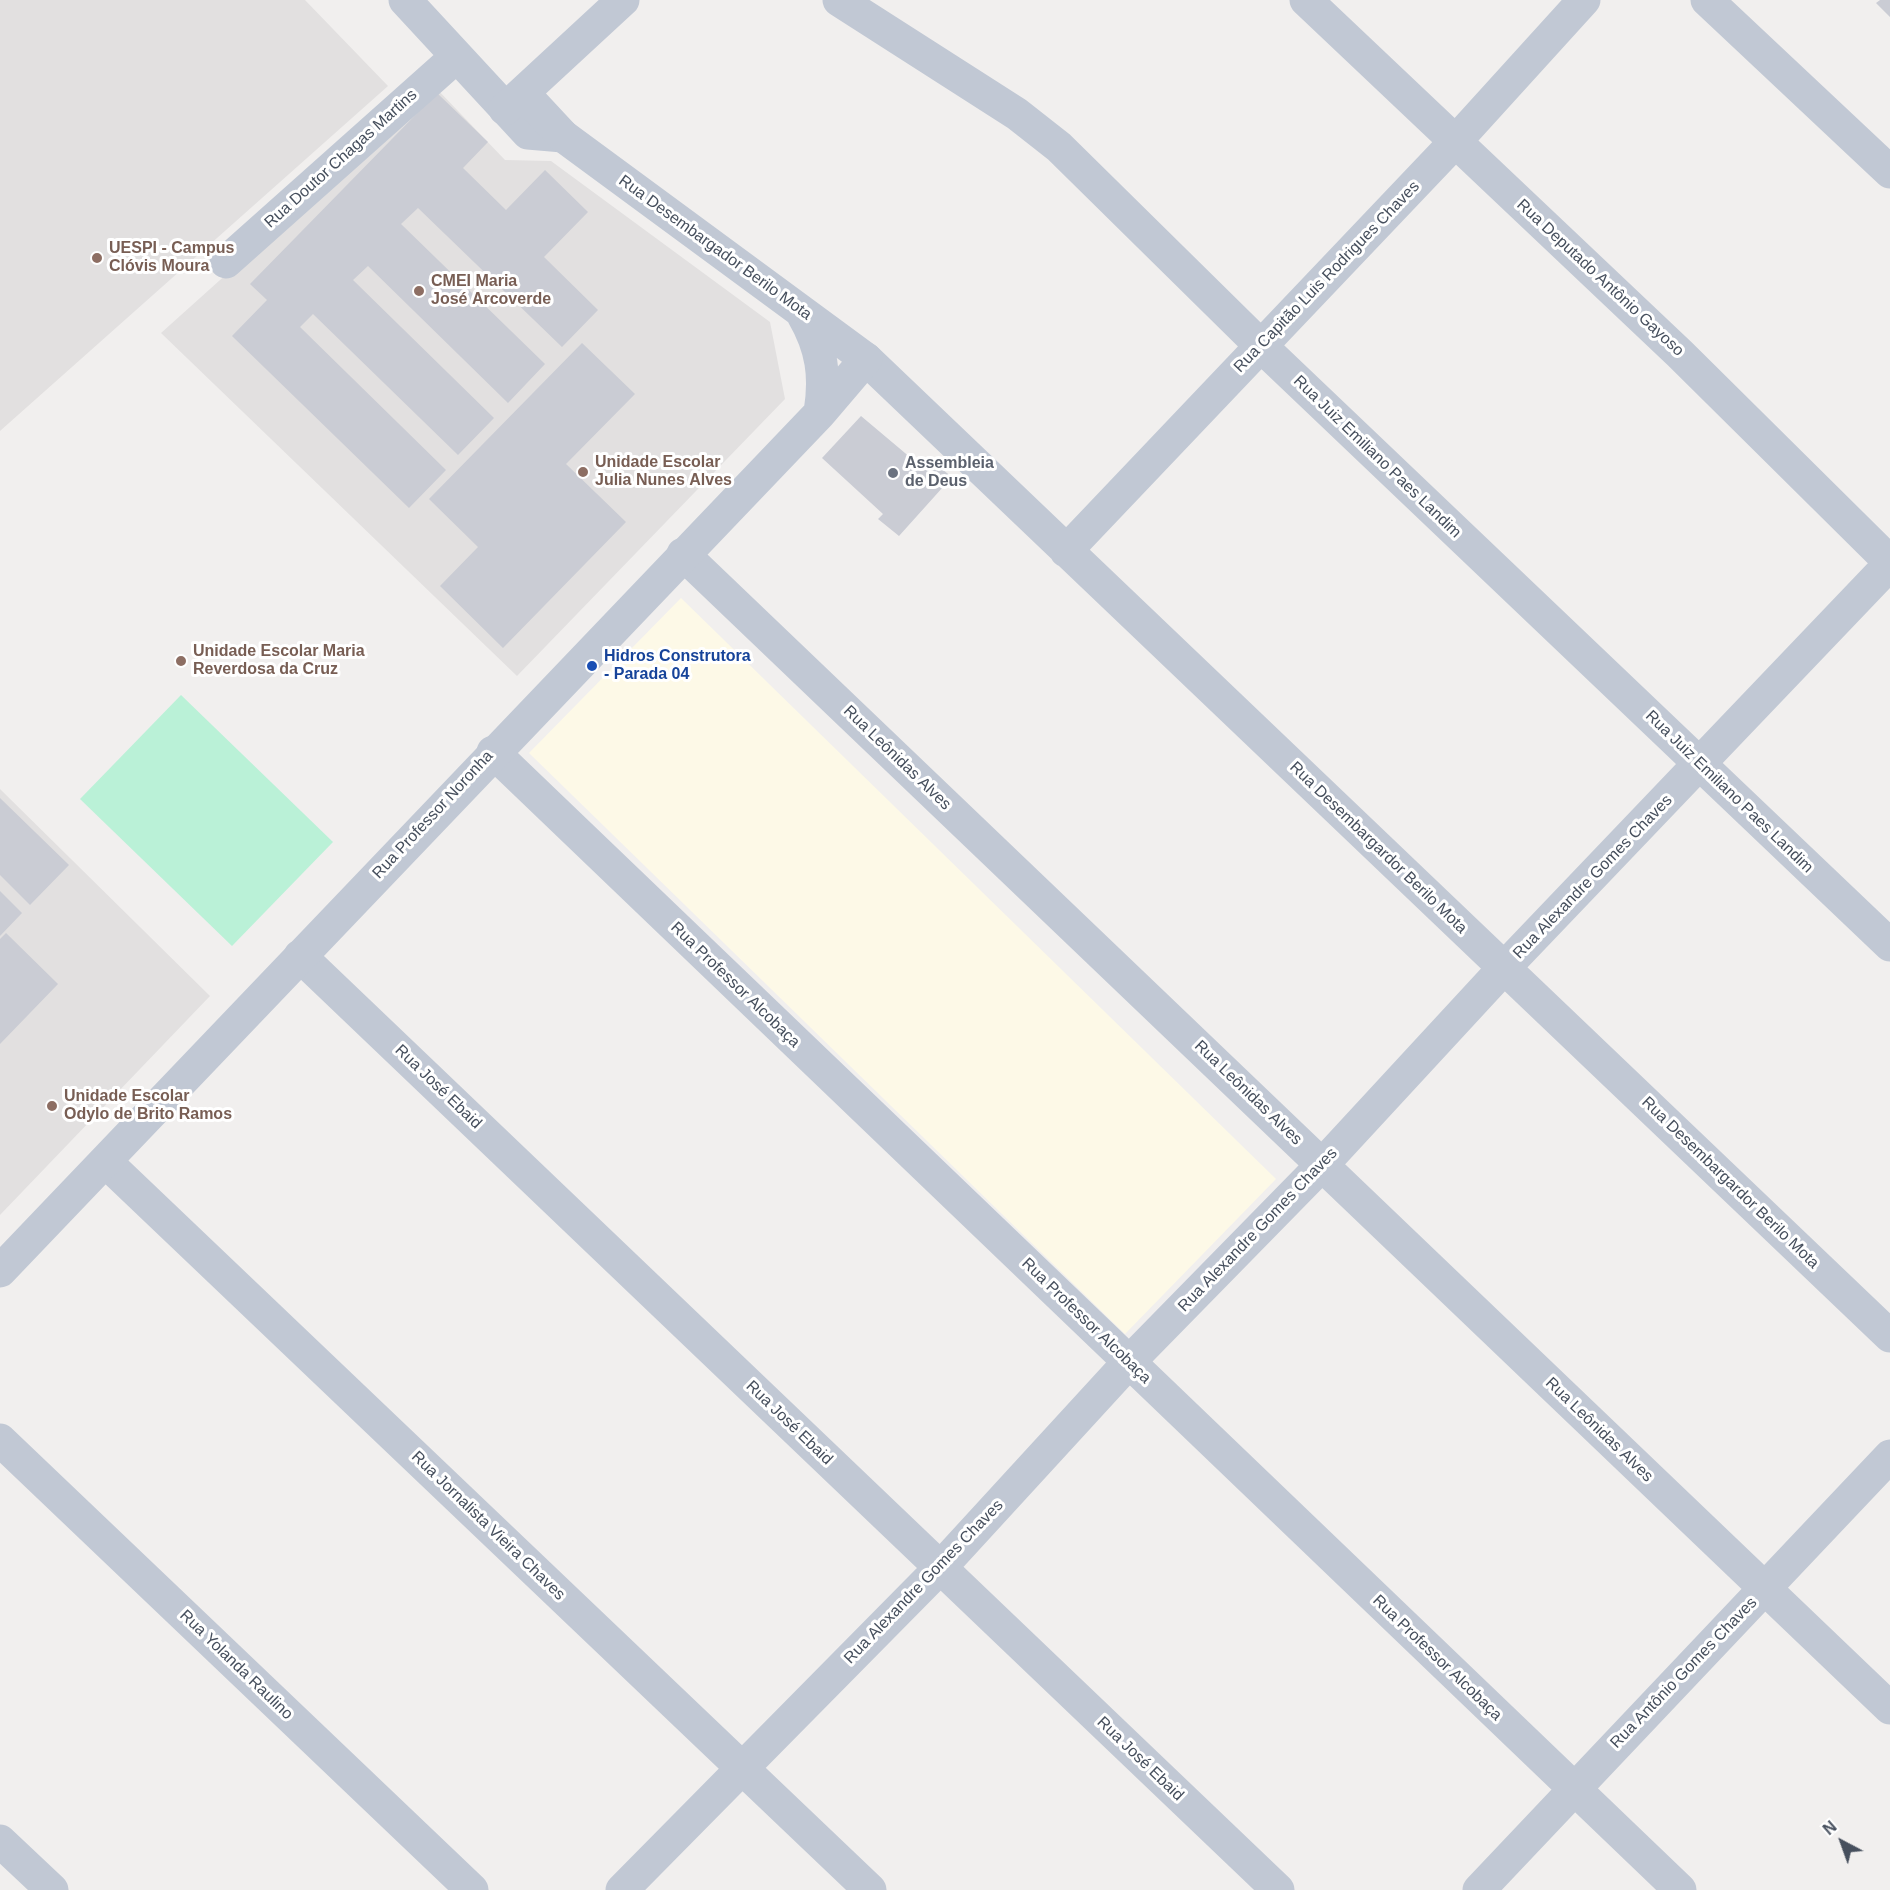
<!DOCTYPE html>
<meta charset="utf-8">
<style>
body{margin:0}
#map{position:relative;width:1890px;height:1890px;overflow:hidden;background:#f1efee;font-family:Helvetica,sans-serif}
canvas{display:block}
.north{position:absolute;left:1812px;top:1812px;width:60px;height:60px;-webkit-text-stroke:4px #fff;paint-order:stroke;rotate:319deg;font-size:16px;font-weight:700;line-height:24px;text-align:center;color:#464f5d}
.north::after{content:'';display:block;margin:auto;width:21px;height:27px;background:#464f5d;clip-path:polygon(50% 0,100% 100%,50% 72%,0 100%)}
</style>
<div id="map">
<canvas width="1890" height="1890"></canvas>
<div class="north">N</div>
</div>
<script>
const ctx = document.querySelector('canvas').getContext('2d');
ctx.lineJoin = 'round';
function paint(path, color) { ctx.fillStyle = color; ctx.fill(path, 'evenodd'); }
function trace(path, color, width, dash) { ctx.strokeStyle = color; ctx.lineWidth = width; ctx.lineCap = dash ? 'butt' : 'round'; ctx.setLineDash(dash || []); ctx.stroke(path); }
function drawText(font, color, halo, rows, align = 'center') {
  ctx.font = font + ' Helvetica,sans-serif'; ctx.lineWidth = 6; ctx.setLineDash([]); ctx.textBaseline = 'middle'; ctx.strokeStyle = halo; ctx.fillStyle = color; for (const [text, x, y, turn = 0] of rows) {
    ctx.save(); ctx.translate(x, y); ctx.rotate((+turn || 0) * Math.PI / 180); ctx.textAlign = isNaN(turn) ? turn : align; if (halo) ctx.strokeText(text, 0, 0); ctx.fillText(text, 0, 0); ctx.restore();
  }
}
paint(new Path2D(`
 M 681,598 L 1276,1179 L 1125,1334 L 529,753 Z`), '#fdf9e7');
paint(new Path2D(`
 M 0,0 L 305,0 L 388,86 L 0,431 Z
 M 435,87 L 505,160 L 551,161 L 770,322 L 785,399 L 517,676 L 161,333 Z
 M 0,789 L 210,996 L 0,1215 Z`), '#e2e0e0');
paint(new Path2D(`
 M 181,695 L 333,842 L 232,946 L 80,799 Z`), '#baf1d7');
paint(new Path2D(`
 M 1880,0 L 1890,0 L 1890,17 L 1876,3 Z
 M 437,93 L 488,142 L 463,168 L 506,210 L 545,170 L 588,212 L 544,257 L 598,310 L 562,347 L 418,208 L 401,224 L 545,364 L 508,403 L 368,266 L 353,280 L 494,418 L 458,455 L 313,314 L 300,327 L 446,470 L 409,508 L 232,336 L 267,300 L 250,284 Z
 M 582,343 L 635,394 L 566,464 L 626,522 L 503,648 L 440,586 L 478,547 L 429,499 Z
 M 861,416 L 924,469 L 933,462 L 952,477 L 899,536 L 878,519 L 883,514 L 822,458 Z
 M 0,798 L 69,865 L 30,905 L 0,875 Z
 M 0,891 L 22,913 L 0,936 Z
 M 6,933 L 58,984 L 0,1044 L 0,939 Z`), '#caccd4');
trace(new Path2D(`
 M 405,0 L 528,133 L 563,136
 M 839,0 L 1017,114 L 1059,147 L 1261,346 L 1890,945
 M 1306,0 L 1680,354 L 1890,562
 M 226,262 L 456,57
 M 866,359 L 1890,1336
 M 1066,551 L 1455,142 L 1584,0
 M 683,554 L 1890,1708
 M 493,752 L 1680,1890
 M 300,956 L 1278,1890
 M 106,1162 L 870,1890
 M 0,1440 L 472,1890
 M 0,1841 L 52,1890
 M 622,1890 L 940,1568 L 1129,1362 L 1322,1165 L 1504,968 L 1890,564
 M 1479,1890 L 1890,1456`), '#c1c8d4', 33);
trace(new Path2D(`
 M 1707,0 L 1890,172
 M 505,109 L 623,0
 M 803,315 C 822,348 826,376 820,413
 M 0,1271 L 820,413 L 866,359 L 563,136 L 523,93`), '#c1c8d4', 33);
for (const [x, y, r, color] of [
 [97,258,6,"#8d6e63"],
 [419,291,6,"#8d6e63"],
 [583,472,6,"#8d6e63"],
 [893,473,6,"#6b7280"],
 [181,661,6,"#8d6e63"],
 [592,666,6,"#1a4fb4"],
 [52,1106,6,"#8d6e63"]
]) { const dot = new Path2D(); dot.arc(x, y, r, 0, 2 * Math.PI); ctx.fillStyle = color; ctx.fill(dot); trace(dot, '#fff', 2); }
drawText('16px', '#464f5d', '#fff', [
 ["Rua Doutor Chagas Martins",341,159,-42],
 ["Rua Desembargador Berilo Mota",715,248,36],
 ["Rua Capitão Luis Rodrigues Chaves",1327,277,-46],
 ["Rua Deputado Antônio Gayoso",1600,278,43],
 ["Rua Juiz Emiliano Paes Landim",1377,457,44],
 ["Rua Leônidas Alves",897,758,44],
 ["Rua Juiz Emiliano Paes Landim",1729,792,44],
 ["Rua Professor Noronha",433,815,-47],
 ["Rua Desembargardor Berilo Mota",1378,848,44],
 ["Rua Alexandre Gomes Chaves",1593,877,-46],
 ["Rua Professor Alcobaça",735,985,44],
 ["Rua José Ebaid",438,1087,44],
 ["Rua Leônidas Alves",1248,1093,44],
 ["Rua Desembargardor Berilo Mota",1730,1183,44],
 ["Rua Alexandre Gomes Chaves",1258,1230,-46],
 ["Rua Professor Alcobaça",1086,1321,44],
 ["Rua José Ebaid",789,1423,44],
 ["Rua Leônidas Alves",1599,1430,44],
 ["Rua Jornalista Vieira Chaves",488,1526,44],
 ["Rua Alexandre Gomes Chaves",924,1582,-46],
 ["Rua Professor Alcobaça",1437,1658,44],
 ["Rua Yolanda Raulino",236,1665,44],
 ["Rua Antônio Gomes Chaves",1684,1673,-46],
 ["Rua José Ebaid",1140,1759,44]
]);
drawText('bold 16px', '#785e54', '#fff', [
 ["UESPI - Campus",109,249],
 ["Clóvis Moura",109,267],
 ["CMEI Maria",431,282],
 ["José Arcoverde",431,300],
 ["Unidade Escolar",595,463],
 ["Julia Nunes Alves",595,481],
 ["Unidade Escolar Maria",193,652],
 ["Reverdosa da Cruz",193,670],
 ["Unidade Escolar",64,1097],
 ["Odylo de Brito Ramos",64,1115]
], 'left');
drawText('bold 16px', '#5b616d', '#fff', [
 ["Assembleia",905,464],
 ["de Deus",905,482]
], 'left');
drawText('bold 16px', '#164399', '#fff', [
 ["Hidros Construtora",604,657],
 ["- Parada 04",604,675]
], 'left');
</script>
